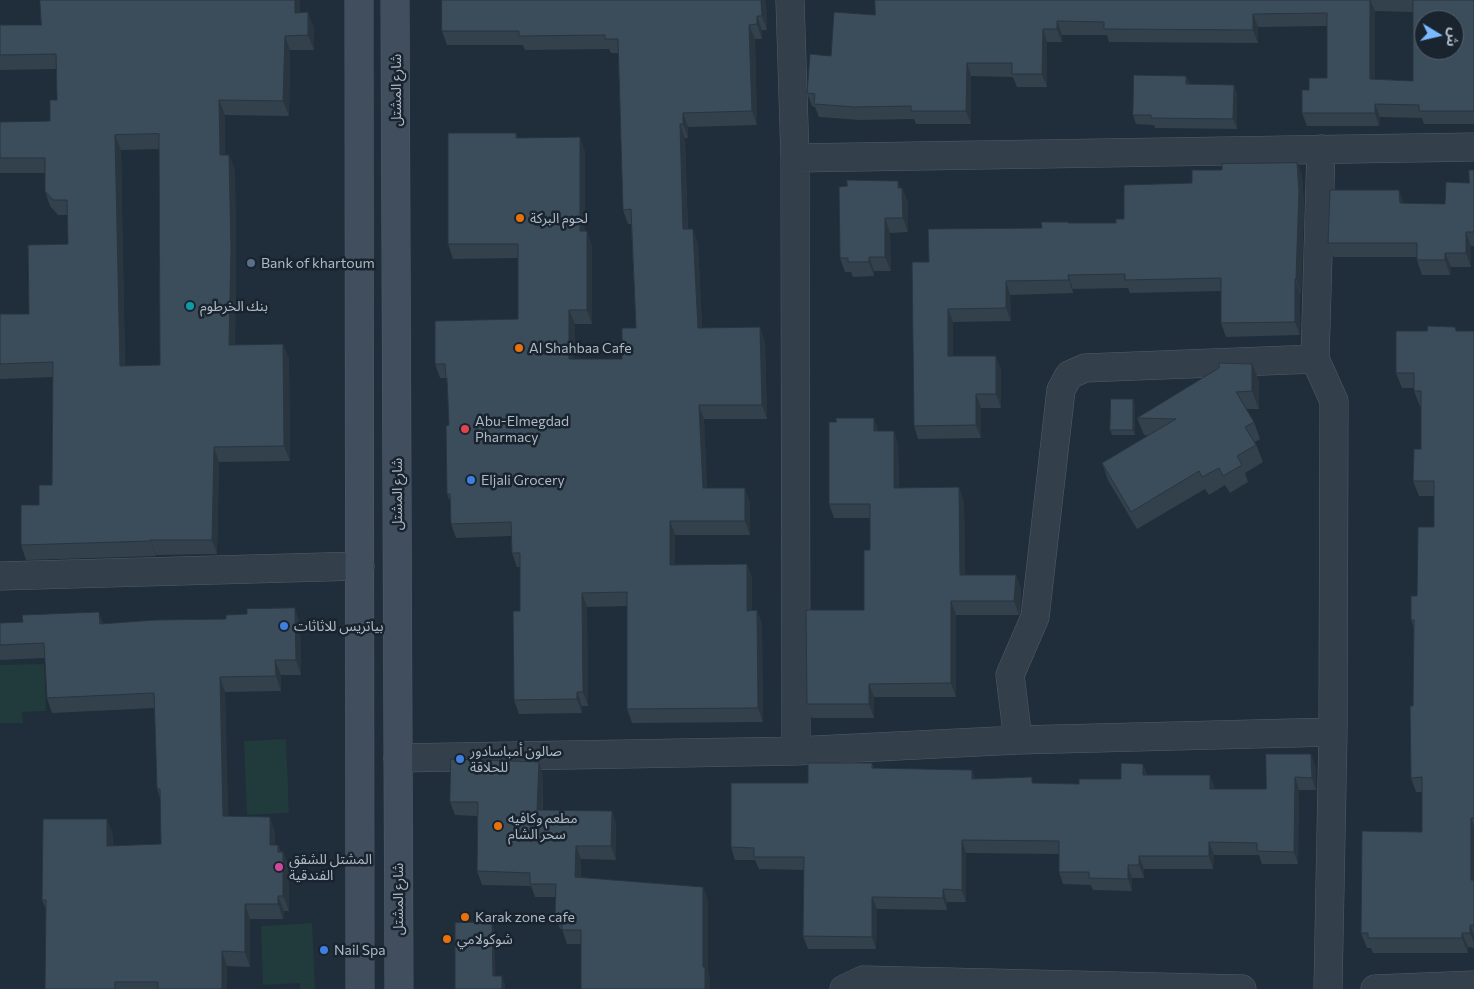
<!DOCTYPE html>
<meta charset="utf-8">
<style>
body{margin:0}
#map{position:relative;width:1474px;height:989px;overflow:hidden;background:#202d3a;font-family:Commissioner,"Noto Sans Arabic",sans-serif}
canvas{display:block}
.north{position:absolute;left:1414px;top:10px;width:50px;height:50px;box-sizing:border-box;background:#19242f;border:1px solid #55606c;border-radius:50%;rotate:99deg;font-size:14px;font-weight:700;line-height:20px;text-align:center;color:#aebac7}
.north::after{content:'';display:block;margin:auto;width:18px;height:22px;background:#7bb9fe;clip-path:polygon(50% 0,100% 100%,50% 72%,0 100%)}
</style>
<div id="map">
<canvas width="1474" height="989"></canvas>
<div class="north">ش</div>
</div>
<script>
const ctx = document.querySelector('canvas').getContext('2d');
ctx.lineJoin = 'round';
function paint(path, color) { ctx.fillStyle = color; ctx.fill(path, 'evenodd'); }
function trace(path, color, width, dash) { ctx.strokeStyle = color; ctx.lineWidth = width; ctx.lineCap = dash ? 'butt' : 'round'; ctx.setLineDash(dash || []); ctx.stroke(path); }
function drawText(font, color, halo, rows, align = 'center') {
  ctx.font = font + ' Commissioner,"Noto Sans Arabic",sans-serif'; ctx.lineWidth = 5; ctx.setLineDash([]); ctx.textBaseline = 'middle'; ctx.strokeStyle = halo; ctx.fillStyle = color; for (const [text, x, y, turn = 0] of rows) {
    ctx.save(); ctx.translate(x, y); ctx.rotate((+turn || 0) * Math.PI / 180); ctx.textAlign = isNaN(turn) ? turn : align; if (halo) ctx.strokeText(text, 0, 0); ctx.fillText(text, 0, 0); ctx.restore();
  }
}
paint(new Path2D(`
 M 44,664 L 46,711 L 22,712 L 23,723 L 0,723 L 0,665 Z
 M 286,739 L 289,813 L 247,815 L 244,741 Z
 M 312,923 L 315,989 L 300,989 L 300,983 L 263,985 L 261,926 Z`), '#213a3b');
const minor = new Path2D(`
 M 790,0 L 795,158 L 796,751
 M 1321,149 L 1315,359 L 1334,401 L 1333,732 L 1328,989
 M 795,158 L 1474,147
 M 0,576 L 360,566
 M 1018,740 L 1010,675 L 1035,617 L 1061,390 L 1069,375 L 1085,368 L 1315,359
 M 398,758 L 796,751 L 1018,740 L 1333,732
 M 844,989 L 863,980 L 1242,989
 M 1375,989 L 1474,985`);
const secondary = new Path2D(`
 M 359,0 L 360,989
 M 395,0 L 399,989`);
trace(minor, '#515d68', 29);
trace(secondary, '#515d68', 29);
trace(minor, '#333f4a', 28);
trace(secondary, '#414e5e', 28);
paint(new Path2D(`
 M 40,0 L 300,0 L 300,12 L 314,27 L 314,50 L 290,50 L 289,116 L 225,115 L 225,155 L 229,155 L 235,170 L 236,265 L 235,345 L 283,344 L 289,359 L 290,461 L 219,462 L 217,554 L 156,555 L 156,556 L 26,560 L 21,545 L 39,505 L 52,485 L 53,377 L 0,379 L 0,314 L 29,314 L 68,244 L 68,215 L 58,215 L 50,206 L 45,191 L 45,173 L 0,173 L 0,122 L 50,121 L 57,100 L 57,69 L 0,70 L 0,25 L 41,25 ZM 159,149 L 160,365 L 125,366 L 121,150 Z
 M 766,0 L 767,30 L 762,30 L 762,39 L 755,39 L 757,125 L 688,127 L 688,138 L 685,138 L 688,229 L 698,243 L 702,328 L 765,341 L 767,419 L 704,419 L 707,488 L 750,502 L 750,535 L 675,535 L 675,565 L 747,564 L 752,578 L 752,610 L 757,610 L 762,625 L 763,722 L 632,723 L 627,709 L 627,606 L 587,607 L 588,706 L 582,706 L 582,713 L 519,714 L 514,700 L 520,611 L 520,567 L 517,567 L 512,553 L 511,536 L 456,538 L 451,524 L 450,501 L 447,494 L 449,425 L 447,384 L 446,378 L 440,378 L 435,364 L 518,319 L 518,258 L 453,259 L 448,244 L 516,133 L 518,138 L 585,151 L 585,231 L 592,245 L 592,324 L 575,324 L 574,359 L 622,359 L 636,328 L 631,224 L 628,224 L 623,210 L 618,53 L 611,53 L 609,49 L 525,50 L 523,45 L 447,45 L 442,31 Z
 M 875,0 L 1474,0 L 1474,124 L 1424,124 L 1422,118 L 1380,117 L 1379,126 L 1307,126 L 1302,113 L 1309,90 L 1327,78 L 1327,26 L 1258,27 L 1258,43 L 1109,42 L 1107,35 L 1062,35 L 1062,42 L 1047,42 L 1047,87 L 1017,87 L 1013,77 L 971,76 L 971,124 L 916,124 L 914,119 L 860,120 L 819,117 L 815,107 L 812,106 L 807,93 L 831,56 L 875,15 ZM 1375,11 L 1413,12 L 1413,81 L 1375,79 Z
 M 1186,76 L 1190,84 L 1234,85 L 1237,95 L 1237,129 L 1155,128 L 1154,125 L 1136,124 L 1133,115 Z
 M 1297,163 L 1302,176 L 1304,205 L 1301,293 L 1300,293 L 1300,335 L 1226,337 L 1221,323 L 1221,291 L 1130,293 L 1128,288 L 1073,289 L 1073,293 L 1010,295 L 1011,321 L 953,322 L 953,356 L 1001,369 L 1001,408 L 981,408 L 981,438 L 918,439 L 914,426 L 929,262 L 1042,228 L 1068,223 L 1116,223 L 1192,183 L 1222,170 Z
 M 1474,170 L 1474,246 L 1471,246 L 1471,267 L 1451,267 L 1450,275 L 1422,275 L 1417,260 L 1417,257 L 1334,257 L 1328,243 L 1399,190 L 1404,204 L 1445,204 L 1469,183 Z
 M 898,181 L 900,188 L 902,188 L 908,202 L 908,232 L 890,233 L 891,271 L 874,271 L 874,276 L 853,277 L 851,272 L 845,272 L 840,258 Z
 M 1455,327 L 1457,331 L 1474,331 L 1474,948 L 1468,947 L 1468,953 L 1373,953 L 1371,948 L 1367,948 L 1361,933 L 1422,832 L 1422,792 L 1416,792 L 1411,778 L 1413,706 L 1414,628 L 1411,620 L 1417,596 L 1434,527 L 1434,496 L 1419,496 L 1413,481 L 1421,449 L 1421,406 L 1420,406 L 1414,391 L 1414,388 L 1402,388 L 1396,373 L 1427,331 Z
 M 1252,364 L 1259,381 L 1259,409 L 1246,409 L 1254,422 L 1260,439 L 1255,442 L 1263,462 L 1245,473 L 1248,482 L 1230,493 L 1225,485 L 1209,495 L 1205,489 L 1137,529 L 1108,480 L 1102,463 L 1148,435 L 1144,435 L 1137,418 Z
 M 1133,399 L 1135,404 L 1135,435 L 1112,435 L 1110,430 Z
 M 879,431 L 894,431 L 898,445 L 899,488 L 964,501 L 965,575 L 1016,575 L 1021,589 L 1020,613 L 1019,615 L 956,615 L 956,697 L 874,697 L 874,718 L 812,718 L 807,704 L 864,610 L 870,550 L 870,518 L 834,518 L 829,504 Z
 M 0,623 L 300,623 L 301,675 L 281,675 L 281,691 L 225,692 L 228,816 L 275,832 L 275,845 L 278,845 L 281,852 L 283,852 L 289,867 L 289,911 L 284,911 L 283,919 L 250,919 L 250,967 L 227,966 L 227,989 L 45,989 L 46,910 L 42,900 L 113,834 L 113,846 L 161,844 L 160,798 L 157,789 L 155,708 L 52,713 L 47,698 L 45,658 L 0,660 Z
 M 872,763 L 874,768 L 976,779 L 1034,783 L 1079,784 L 1121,779 L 1143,764 L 1147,775 L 1215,788 L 1215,789 L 1266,789 L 1316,767 L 1316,790 L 1299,790 L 1298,864 L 1262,864 L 1259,855 L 1214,855 L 1213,869 L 1144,869 L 1144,878 L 1132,878 L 1132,891 L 1093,890 L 1091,885 L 1063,884 L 1059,872 L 1059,854 L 966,853 L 966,902 L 947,902 L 947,910 L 877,909 L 876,949 L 808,949 L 803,936 L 804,870 L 759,869 L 755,860 L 735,860 L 731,847 L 808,783 Z
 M 543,775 L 543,810 L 612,811 L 616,824 L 616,860 L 581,859 L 581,878 L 703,887 L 708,901 L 708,972 L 710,980 L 581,944 L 567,944 L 562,929 L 560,929 L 555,916 L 556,897 L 535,897 L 531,886 L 482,885 L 477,871 L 477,816 L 455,815 L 450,802 Z`), '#33414d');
paint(new Path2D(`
 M 295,0 L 300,0 L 300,28 L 295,13 Z
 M 761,0 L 766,0 L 767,30 L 762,16 Z
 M 1370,0 L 1375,11 L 1375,92 L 1370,79 Z
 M 308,12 L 314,27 L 314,50 L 308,35 Z
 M 1253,14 L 1258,27 L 1258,43 L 1253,30 Z
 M 757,16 L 762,30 L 762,39 L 757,24 Z
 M 1057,21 L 1062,35 L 1062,42 L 1057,29 Z
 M 749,25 L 755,39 L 757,125 L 752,111 Z
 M 1043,29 L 1047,42 L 1047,87 L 1042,74 Z
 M 285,36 L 290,50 L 289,116 L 283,101 Z
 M 967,63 L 971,76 L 971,124 L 966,111 Z
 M 1186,76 L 1190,85 L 1186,84 Z
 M 1234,85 L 1237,95 L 1237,129 L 1233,119 Z
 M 219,100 L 225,115 L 225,170 L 220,155 Z
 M 1375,104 L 1380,117 L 1379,126 L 1375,113 Z
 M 683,113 L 688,127 L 688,138 L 683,124 Z
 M 680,124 L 685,138 L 688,243 L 683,229 Z
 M 115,135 L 121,150 L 125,381 L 120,366 Z
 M 580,137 L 585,151 L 585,245 L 580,231 Z
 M 229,155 L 235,170 L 236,265 L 235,360 L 229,345 Z
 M 1297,163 L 1302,176 L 1304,205 L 1301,293 L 1296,279 Z
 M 898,181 L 903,195 L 902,188 L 908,202 L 908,232 L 903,218 L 898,188 Z
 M 1399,190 L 1405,205 L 1400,203 Z
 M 885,218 L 890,233 L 891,271 L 885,257 Z
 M 693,229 L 698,243 L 703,342 L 698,328 Z
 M 587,231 L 592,245 L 592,324 L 587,310 Z
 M 1466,232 L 1471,246 L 1471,267 L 1466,253 Z
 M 1445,253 L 1451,267 L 1450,275 L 1445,260 Z
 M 869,257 L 874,271 L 874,276 L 869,262 Z
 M 1068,275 L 1073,289 L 1073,293 L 1069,280 Z
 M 1295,279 L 1300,293 L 1300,335 L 1295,322 Z
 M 1006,281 L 1010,295 L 1011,321 L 1006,308 Z
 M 948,309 L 953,322 L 953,370 L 948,356 Z
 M 569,310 L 575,324 L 574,373 L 569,359 Z
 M 760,327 L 765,341 L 767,419 L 762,405 Z
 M 283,344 L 289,359 L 290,461 L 284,446 Z
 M 996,356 L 1001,369 L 1001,408 L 996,394 Z
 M 1252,364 L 1259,381 L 1259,409 L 1252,391 Z
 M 976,394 L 981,408 L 981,438 L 976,425 Z
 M 1133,399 L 1135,404 L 1135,435 L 1133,430 Z
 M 699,405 L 704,419 L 708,502 L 703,488 Z
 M 874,418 L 879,432 L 874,431 Z
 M 894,431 L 898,445 L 899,502 L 894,488 Z
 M 214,447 L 219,462 L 217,554 L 212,540 Z
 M 959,487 L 964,501 L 965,589 L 960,575 Z
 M 745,488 L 750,502 L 750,535 L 745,521 Z
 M 670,521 L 675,535 L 675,579 L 670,565 Z
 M 150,540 L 156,555 L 156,556 L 150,541 Z
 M 747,564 L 752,578 L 752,625 L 747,611 Z
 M 1016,575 L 1021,589 L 1019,615 L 1014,601 Z
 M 582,593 L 587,607 L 588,706 L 583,692 Z
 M 951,601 L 956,615 L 956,697 L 951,683 Z
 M 295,608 L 300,623 L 301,675 L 296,660 Z
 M 757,610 L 762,625 L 763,722 L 758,708 Z
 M 99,612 L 105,627 L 100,624 Z
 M 275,660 L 281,675 L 281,691 L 276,676 Z
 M 220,677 L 225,692 L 229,831 L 223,816 Z
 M 869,684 L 874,697 L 874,718 L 869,704 Z
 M 577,692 L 582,706 L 582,713 L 577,699 Z
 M 1311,754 L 1316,767 L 1316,790 L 1312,778 Z
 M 539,762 L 543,775 L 542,823 L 537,810 Z
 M 1143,764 L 1147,776 L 1143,775 Z
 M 972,770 L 977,782 L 972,779 Z
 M 1210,775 L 1215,788 L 1215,801 L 1210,789 Z
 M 1295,777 L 1299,790 L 1298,864 L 1294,852 Z
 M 612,811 L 616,824 L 616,860 L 611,846 Z
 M 270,817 L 275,832 L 275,860 L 270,845 Z
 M 1471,818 L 1474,827 L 1474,889 L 1471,880 Z
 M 107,819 L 113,834 L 112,861 L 107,846 Z
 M 962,840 L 966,853 L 966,902 L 962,890 Z
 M 1209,842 L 1214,855 L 1213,869 L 1209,856 Z
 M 278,845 L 283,859 L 283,852 L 289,867 L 289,911 L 283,896 L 278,852 Z
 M 576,846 L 581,859 L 580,891 L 575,877 Z
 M 1139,856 L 1144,869 L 1144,878 L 1139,865 Z
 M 1128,865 L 1132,878 L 1132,891 L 1128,879 Z
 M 703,887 L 708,901 L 708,972 L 710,980 L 710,989 L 705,989 L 703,967 Z
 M 943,889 L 947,902 L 947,910 L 943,898 Z
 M 278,896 L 284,911 L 283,919 L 278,904 Z
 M 872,897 L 877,909 L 876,949 L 872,937 Z
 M 245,904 L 250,919 L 250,967 L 245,952 Z
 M 492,922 L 494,930 L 496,984 L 493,976 Z
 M 1470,925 L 1474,934 L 1474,943 L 1470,933 Z
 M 1462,933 L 1468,947 L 1468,953 L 1462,938 Z
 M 222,951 L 227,966 L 227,989 L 222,989 Z
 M 502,976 L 505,984 L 505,989 L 502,989 Z`), '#29353f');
const building = new Path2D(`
 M 40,0 L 295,0 L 295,13 L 308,12 L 308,35 L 285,36 L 283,101 L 219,100 L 220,155 L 229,155 L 231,250 L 229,345 L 283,344 L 284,446 L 214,447 L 212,540 L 150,540 L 150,541 L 21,545 L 21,505 L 39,505 L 39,485 L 52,485 L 53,362 L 0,364 L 0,314 L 29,314 L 28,245 L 68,244 L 67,200 L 53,200 L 45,191 L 45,158 L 0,158 L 0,122 L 50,121 L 50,100 L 57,100 L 56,54 L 0,55 L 0,25 L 41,25 ZM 159,134 L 160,365 L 120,366 L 115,135 Z
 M 442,0 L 761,0 L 762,16 L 757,16 L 757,24 L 749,25 L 752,111 L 683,113 L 683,124 L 680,124 L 683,229 L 693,229 L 698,328 L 760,327 L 762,405 L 699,405 L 703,488 L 745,488 L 745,521 L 670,521 L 670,565 L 747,564 L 747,611 L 757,610 L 758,708 L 627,709 L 627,592 L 582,593 L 583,692 L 577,692 L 577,699 L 514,700 L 513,611 L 520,611 L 520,553 L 512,553 L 511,522 L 451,524 L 450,494 L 447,494 L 446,426 L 449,425 L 447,378 L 446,378 L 445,364 L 435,364 L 435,321 L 518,319 L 518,244 L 448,244 L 448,133 L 516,133 L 516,138 L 580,137 L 580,231 L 587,231 L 587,310 L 569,310 L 569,359 L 622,359 L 622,328 L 636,328 L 631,209 L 623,210 L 618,39 L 605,39 L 605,35 L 519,36 L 519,31 L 442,31 Z
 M 875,0 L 1370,0 L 1370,79 L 1413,81 L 1413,0 L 1474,0 L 1474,111 L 1419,111 L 1419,105 L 1375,104 L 1375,113 L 1302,113 L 1302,90 L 1309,90 L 1309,78 L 1327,78 L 1327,13 L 1253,14 L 1253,30 L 1104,29 L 1104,22 L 1057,21 L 1057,29 L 1043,29 L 1042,74 L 1012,74 L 1012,63 L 967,63 L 966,111 L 911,111 L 911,106 L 855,107 L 814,104 L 815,94 L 807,93 L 810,54 L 831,56 L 834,12 L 875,15 ZM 1424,20 L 1454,20 L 1454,50 L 1424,50 Z
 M 1134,75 L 1186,76 L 1186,84 L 1234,85 L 1233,119 L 1151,118 L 1151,115 L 1133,115 Z
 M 1297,163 L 1299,191 L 1296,279 L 1295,279 L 1295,322 L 1221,323 L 1221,278 L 1125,280 L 1125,274 L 1068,275 L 1069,280 L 1006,281 L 1006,308 L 948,309 L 948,356 L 996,356 L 996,394 L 976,394 L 976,425 L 914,426 L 912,262 L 929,262 L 928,229 L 1042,228 L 1041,222 L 1068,222 L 1068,223 L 1116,223 L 1116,219 L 1124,219 L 1124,185 L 1192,183 L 1192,170 L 1222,170 L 1222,164 Z
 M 1469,170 L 1474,170 L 1474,232 L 1466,232 L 1466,253 L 1445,253 L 1445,260 L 1417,260 L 1417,243 L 1328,243 L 1330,190 L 1399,190 L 1400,203 L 1445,204 L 1446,182 L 1469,183 Z
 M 847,180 L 898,181 L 898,188 L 902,188 L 903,218 L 885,218 L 885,257 L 869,257 L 869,262 L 848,262 L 848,258 L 840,258 L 839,187 L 847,186 Z
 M 1428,326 L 1455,327 L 1456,331 L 1474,331 L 1474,818 L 1471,818 L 1471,880 L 1474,880 L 1474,925 L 1470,925 L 1470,933 L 1462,933 L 1462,938 L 1368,938 L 1368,933 L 1361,933 L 1362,831 L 1422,832 L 1422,777 L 1411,778 L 1410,706 L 1413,706 L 1414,620 L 1411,620 L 1411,596 L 1417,596 L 1418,527 L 1434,527 L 1434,481 L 1413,481 L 1414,449 L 1421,449 L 1421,391 L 1414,391 L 1414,373 L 1396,373 L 1396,331 L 1427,331 Z
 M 1219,363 L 1252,364 L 1252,391 L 1236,392 L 1254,422 L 1245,427 L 1256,445 L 1237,456 L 1242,465 L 1223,476 L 1219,468 L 1202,477 L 1199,471 L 1131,512 L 1102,463 L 1176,419 L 1137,418 L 1219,368 Z
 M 1111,399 L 1133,399 L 1133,430 L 1110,430 Z
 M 836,418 L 874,418 L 874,431 L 894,431 L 894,488 L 959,487 L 960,575 L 1016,575 L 1014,601 L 951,601 L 951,683 L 869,684 L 869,704 L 807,704 L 806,610 L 864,610 L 864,550 L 870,550 L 870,504 L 829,504 L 829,422 L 836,422 Z
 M 295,608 L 296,660 L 275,660 L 276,676 L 220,677 L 223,816 L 270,817 L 270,845 L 278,845 L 278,852 L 283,852 L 283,896 L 278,896 L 278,904 L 245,904 L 245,952 L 222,951 L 222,989 L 158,989 L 158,982 L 115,982 L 115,989 L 45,989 L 46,900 L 42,900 L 43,819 L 107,819 L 107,846 L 161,844 L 160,789 L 157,789 L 154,693 L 47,698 L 44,643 L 0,645 L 0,623 L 23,622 L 22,615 L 99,612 L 100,624 L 155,620 L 226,619 L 226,615 L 247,614 L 247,609 Z
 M 1266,754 L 1311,754 L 1312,778 L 1295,777 L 1294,852 L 1257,851 L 1257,843 L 1209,842 L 1209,856 L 1139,856 L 1139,865 L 1128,865 L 1128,879 L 1089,878 L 1089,872 L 1059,872 L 1059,841 L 962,840 L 962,890 L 943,889 L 943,898 L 872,897 L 872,937 L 803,936 L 804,857 L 754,857 L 754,848 L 731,847 L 731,783 L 808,783 L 808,763 L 872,763 L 872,768 L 972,770 L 972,779 L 1032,777 L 1032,783 L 1079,784 L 1079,779 L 1121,779 L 1121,763 L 1143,764 L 1143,775 L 1210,775 L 1210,789 L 1266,789 Z
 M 451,759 L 539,762 L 537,810 L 612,811 L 611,846 L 576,846 L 575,877 L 703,887 L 703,967 L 705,967 L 705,989 L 581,989 L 581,930 L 562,930 L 562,916 L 555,916 L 556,884 L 530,884 L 530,873 L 477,871 L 478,802 L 450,802 Z
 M 492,922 L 493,976 L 502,976 L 502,989 L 455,989 L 455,923 Z`);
paint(building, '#3b4c5a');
trace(building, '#29353f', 1);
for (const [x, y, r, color] of [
 [520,218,5,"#e8710a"],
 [251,263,5,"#5c6f8a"],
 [190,306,5,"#0f9aa8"],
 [519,348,5,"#e8710a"],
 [465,429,5,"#e0444e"],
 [471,480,5,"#3f7fe0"],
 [284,626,5,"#3f7fe0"],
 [460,759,5,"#3f7fe0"],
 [498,826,5,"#e8710a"],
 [279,867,5,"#d1479c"],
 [465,917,5,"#e8710a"],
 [447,939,5,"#e8710a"],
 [324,950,5,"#3f7fe0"]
]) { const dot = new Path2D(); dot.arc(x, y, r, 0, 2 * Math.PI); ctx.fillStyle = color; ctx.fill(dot); trace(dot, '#19242f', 2); }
drawText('14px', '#aebac7', '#19242f', [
 ["شارع المشتل",396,90,-90],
 ["شارع المشتل",397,494,-90],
 ["شارع المشتل",398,899,-90]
]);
drawText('14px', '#aebac7', '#19242f', [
 ["لحوم البركة",530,218],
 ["Bank of khartoum",261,263],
 ["بنك الخرطوم",200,306],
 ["Al Shahbaa Cafe",529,348],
 ["Abu-Elmegdad",475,421],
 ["Pharmacy",475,437],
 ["Eljali Grocery",481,480],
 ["بياتريس للاثاثات",294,626],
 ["صالون أمباسادور",470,751],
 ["للحلاقة",470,767],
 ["مطعم وكافيه",508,818],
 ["سحر الشام",508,834],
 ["المشتل للشقق",289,859],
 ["الفندقية",289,875],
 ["Karak zone cafe",475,917],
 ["شوكولامي",457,939],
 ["Nail Spa",334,950]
], 'left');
</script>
